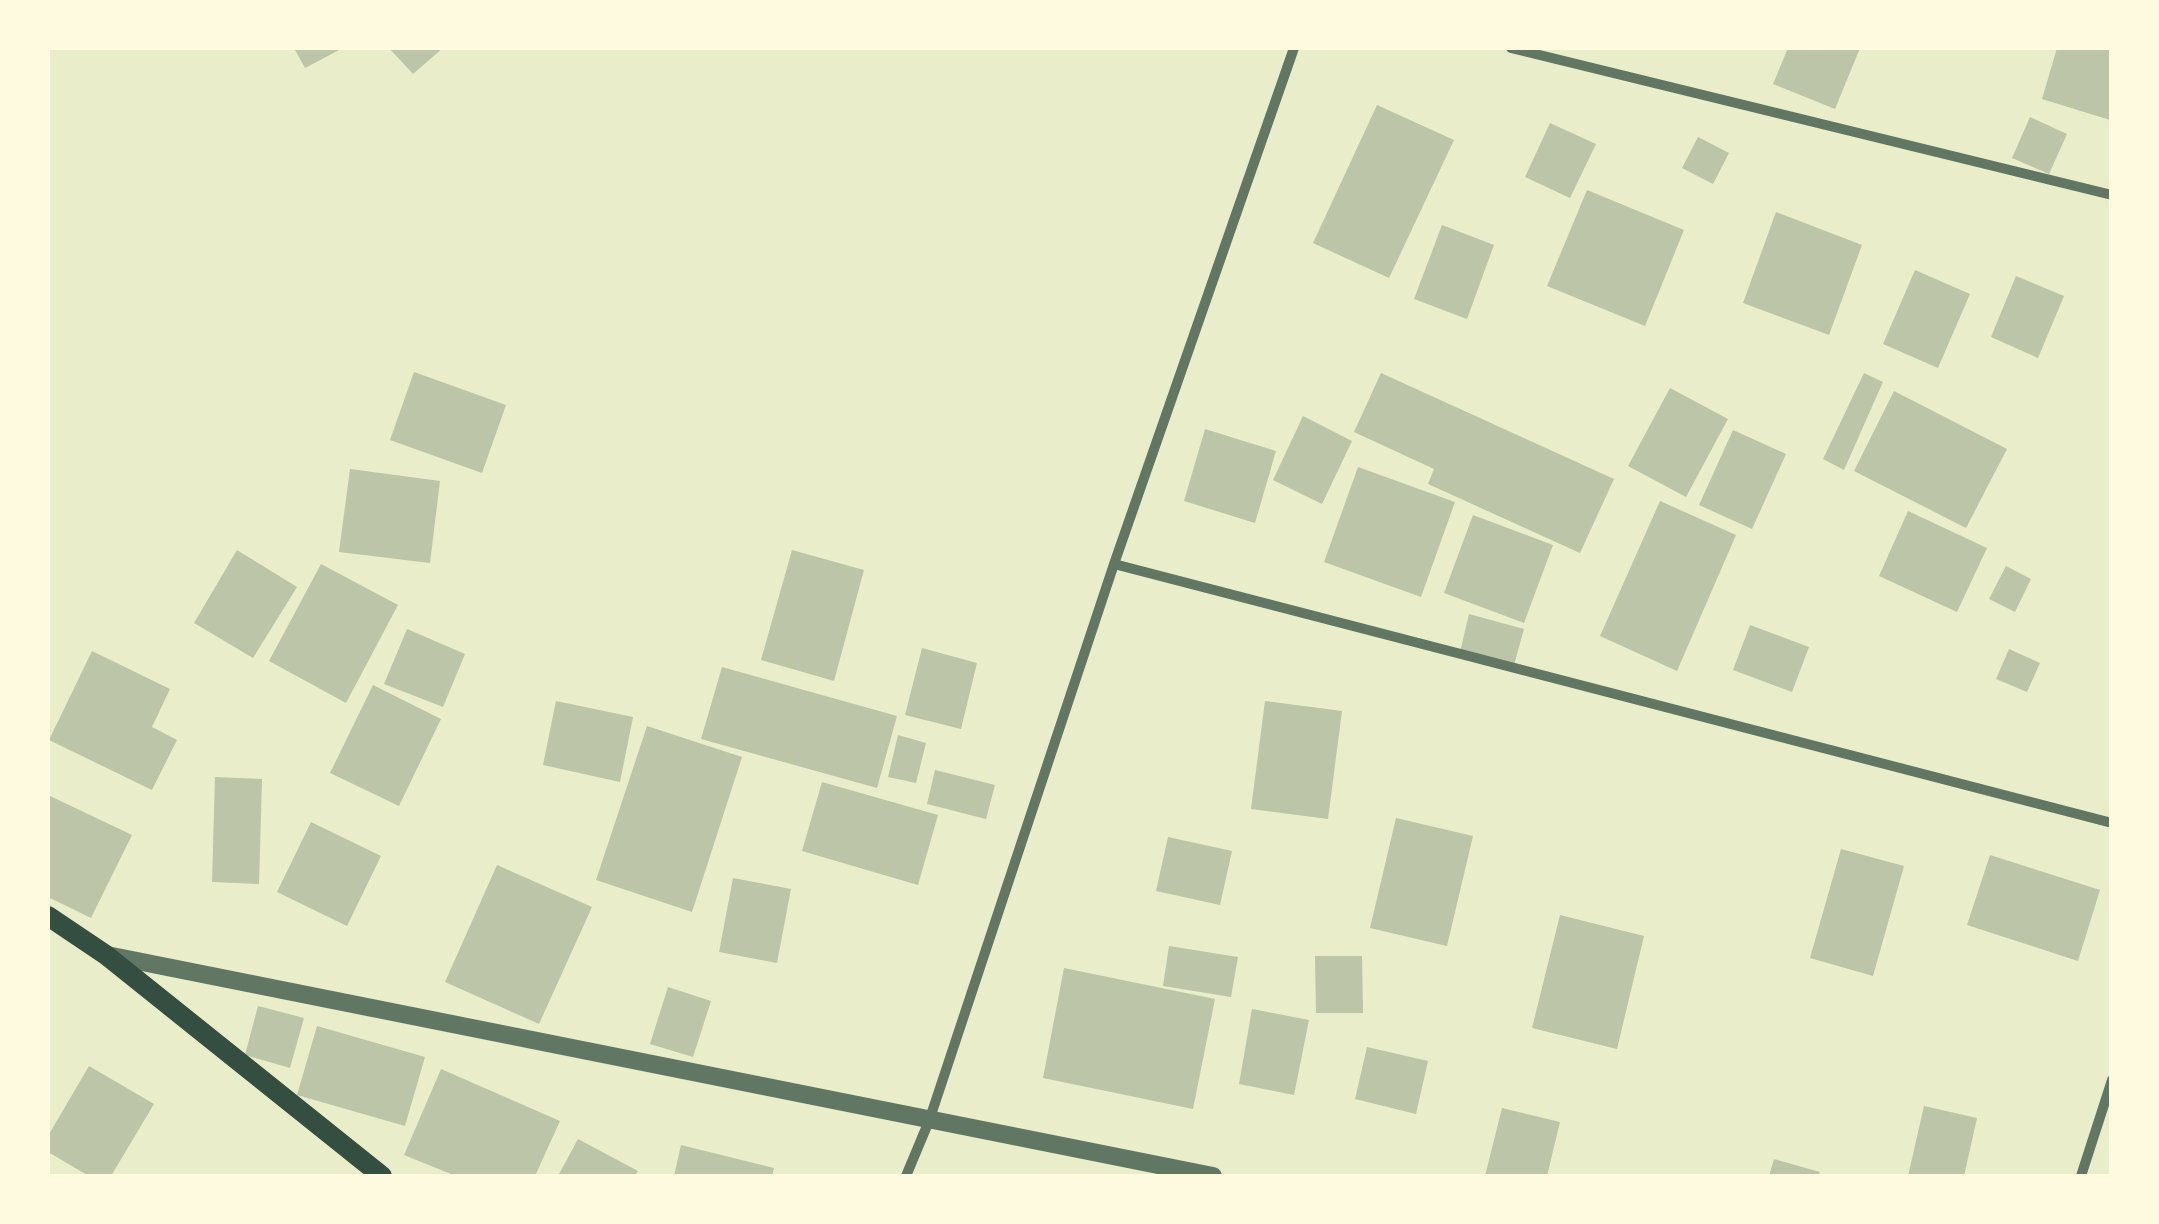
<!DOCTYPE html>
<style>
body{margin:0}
#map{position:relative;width:2159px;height:1224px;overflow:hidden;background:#e9edc9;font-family:"Golos Text",sans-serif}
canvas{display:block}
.frame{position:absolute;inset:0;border:50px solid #fefae0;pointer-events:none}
</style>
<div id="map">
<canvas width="2159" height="1224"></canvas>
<div class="frame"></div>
</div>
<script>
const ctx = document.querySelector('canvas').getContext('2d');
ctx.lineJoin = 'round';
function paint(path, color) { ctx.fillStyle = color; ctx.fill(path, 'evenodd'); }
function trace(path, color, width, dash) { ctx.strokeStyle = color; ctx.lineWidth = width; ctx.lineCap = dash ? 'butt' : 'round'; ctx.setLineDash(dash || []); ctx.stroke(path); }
paint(new Path2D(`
 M 294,48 L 343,48 L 305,68 Z
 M 389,48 L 443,48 L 413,74 Z
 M 1788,48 L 1860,48 L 1835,109 L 1773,84 Z
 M 2057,48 L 2112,48 L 2110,120 L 2042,99 Z
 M 1377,105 L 1454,140 L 1389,278 L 1313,243 Z
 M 2030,117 L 2067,134 L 2049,174 L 2012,158 Z
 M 1550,123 L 1596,144 L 1570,198 L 1525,177 Z
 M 1698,137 L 1729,153 L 1713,184 L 1682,168 Z
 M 1587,190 L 1684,230 L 1645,326 L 1547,286 Z
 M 1776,212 L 1862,245 L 1829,335 L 1743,303 Z
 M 1442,225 L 1494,245 L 1467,319 L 1414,299 Z
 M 1915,270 L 1970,294 L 1938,368 L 1883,344 Z
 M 2016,276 L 2064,296 L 2038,358 L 1991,337 Z
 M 414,372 L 506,405 L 482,473 L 390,440 Z
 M 1381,373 L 1614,479 L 1580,553 L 1428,484 L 1434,469 L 1354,432 Z
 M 1864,373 L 1883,382 L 1844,470 L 1823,459 Z
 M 1670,388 L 1728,419 L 1686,497 L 1628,466 Z
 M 1894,391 L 2007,449 L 1966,528 L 1854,471 Z
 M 1303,416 L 1352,441 L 1322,504 L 1273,480 Z
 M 1205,429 L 1276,451 L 1255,523 L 1184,501 Z
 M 1733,430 L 1786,454 L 1752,529 L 1699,505 Z
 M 1358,467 L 1455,502 L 1421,597 L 1324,562 Z
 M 350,469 L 440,481 L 430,563 L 339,552 Z
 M 1660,501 L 1736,535 L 1677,671 L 1600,636 Z
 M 1908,511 L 1987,548 L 1957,612 L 1879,576 Z
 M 1473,515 L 1553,545 L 1524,623 L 1444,593 Z
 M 237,550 L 297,587 L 253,658 L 194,623 Z
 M 792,550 L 864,570 L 834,681 L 761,660 Z
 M 321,564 L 398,605 L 346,703 L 269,661 Z
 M 2006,566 L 2031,579 L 2015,612 L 1989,599 Z
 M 1469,614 L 1524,629 L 1514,665 L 1460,652 Z
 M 1750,625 L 1809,647 L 1792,692 L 1733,670 Z
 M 407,629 L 465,654 L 443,707 L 384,684 Z
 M 922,648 L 977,663 L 961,729 L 905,715 Z
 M 2009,649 L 2040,663 L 2027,692 L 1996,679 Z
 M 92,651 L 170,689 L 152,727 L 177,740 L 152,790 L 49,740 Z
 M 722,667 L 897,716 L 877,788 L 701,739 Z
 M 373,685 L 441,719 L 399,806 L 330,773 Z
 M 556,701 L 633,717 L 620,782 L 543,765 Z
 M 1265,701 L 1342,711 L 1328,819 L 1251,809 Z
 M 647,726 L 742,757 L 692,912 L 596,880 Z
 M 898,735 L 926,743 L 916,783 L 888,777 Z
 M 935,770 L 995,785 L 986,819 L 927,804 Z
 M 215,777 L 262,779 L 259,884 L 212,882 Z
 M 822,782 L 938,815 L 918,885 L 802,851 Z
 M 48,795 L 132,835 L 91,918 L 48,897 Z
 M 1396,818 L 1473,836 L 1447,946 L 1370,928 Z
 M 311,822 L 381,856 L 347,926 L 277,892 Z
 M 1168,837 L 1232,851 L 1220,905 L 1156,891 Z
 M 1841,849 L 1904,866 L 1873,976 L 1810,958 Z
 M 1990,855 L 2100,890 L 2078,961 L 1967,925 Z
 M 497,865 L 592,907 L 539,1024 L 445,982 Z
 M 733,878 L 791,889 L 777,963 L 719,952 Z
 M 1560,915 L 1644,936 L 1617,1049 L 1532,1028 Z
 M 1169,946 L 1238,957 L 1231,997 L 1163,986 Z
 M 1315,956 L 1362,956 L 1363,1013 L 1316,1013 Z
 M 1064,968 L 1215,999 L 1193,1109 L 1043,1078 Z
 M 668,987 L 711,1001 L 693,1057 L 650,1044 Z
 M 258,1006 L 304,1018 L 290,1068 L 245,1055 Z
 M 1252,1009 L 1309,1020 L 1294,1095 L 1239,1084 Z
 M 317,1026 L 425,1057 L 405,1126 L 297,1095 Z
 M 1367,1047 L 1428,1061 L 1416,1114 L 1355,1099 Z
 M 89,1066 L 154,1104 L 111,1176 L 89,1176 L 48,1152 L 48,1136 Z
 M 441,1069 L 560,1121 L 535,1176 L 456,1176 L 404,1155 Z
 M 1924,1106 L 1977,1118 L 1964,1176 L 1908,1176 Z
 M 1502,1108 L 1560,1122 L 1547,1176 L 1485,1176 Z
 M 578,1139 L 638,1171 L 635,1176 L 558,1176 Z
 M 681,1145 L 774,1168 L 772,1176 L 674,1176 Z
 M 1774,1159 L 1820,1172 L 1818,1176 L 1769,1176 Z`), '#bcc5a7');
trace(new Path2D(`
 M 1511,48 L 2112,195
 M 1114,564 L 2112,823
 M 906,1176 L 929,1121 L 1114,564 L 1294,48
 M 2081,1176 L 2112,1080`), '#617663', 10);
trace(new Path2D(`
 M 107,955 L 1213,1176`), '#617663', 18);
trace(new Path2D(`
 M 48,916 L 106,955 L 382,1176`), '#344e41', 20);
</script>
